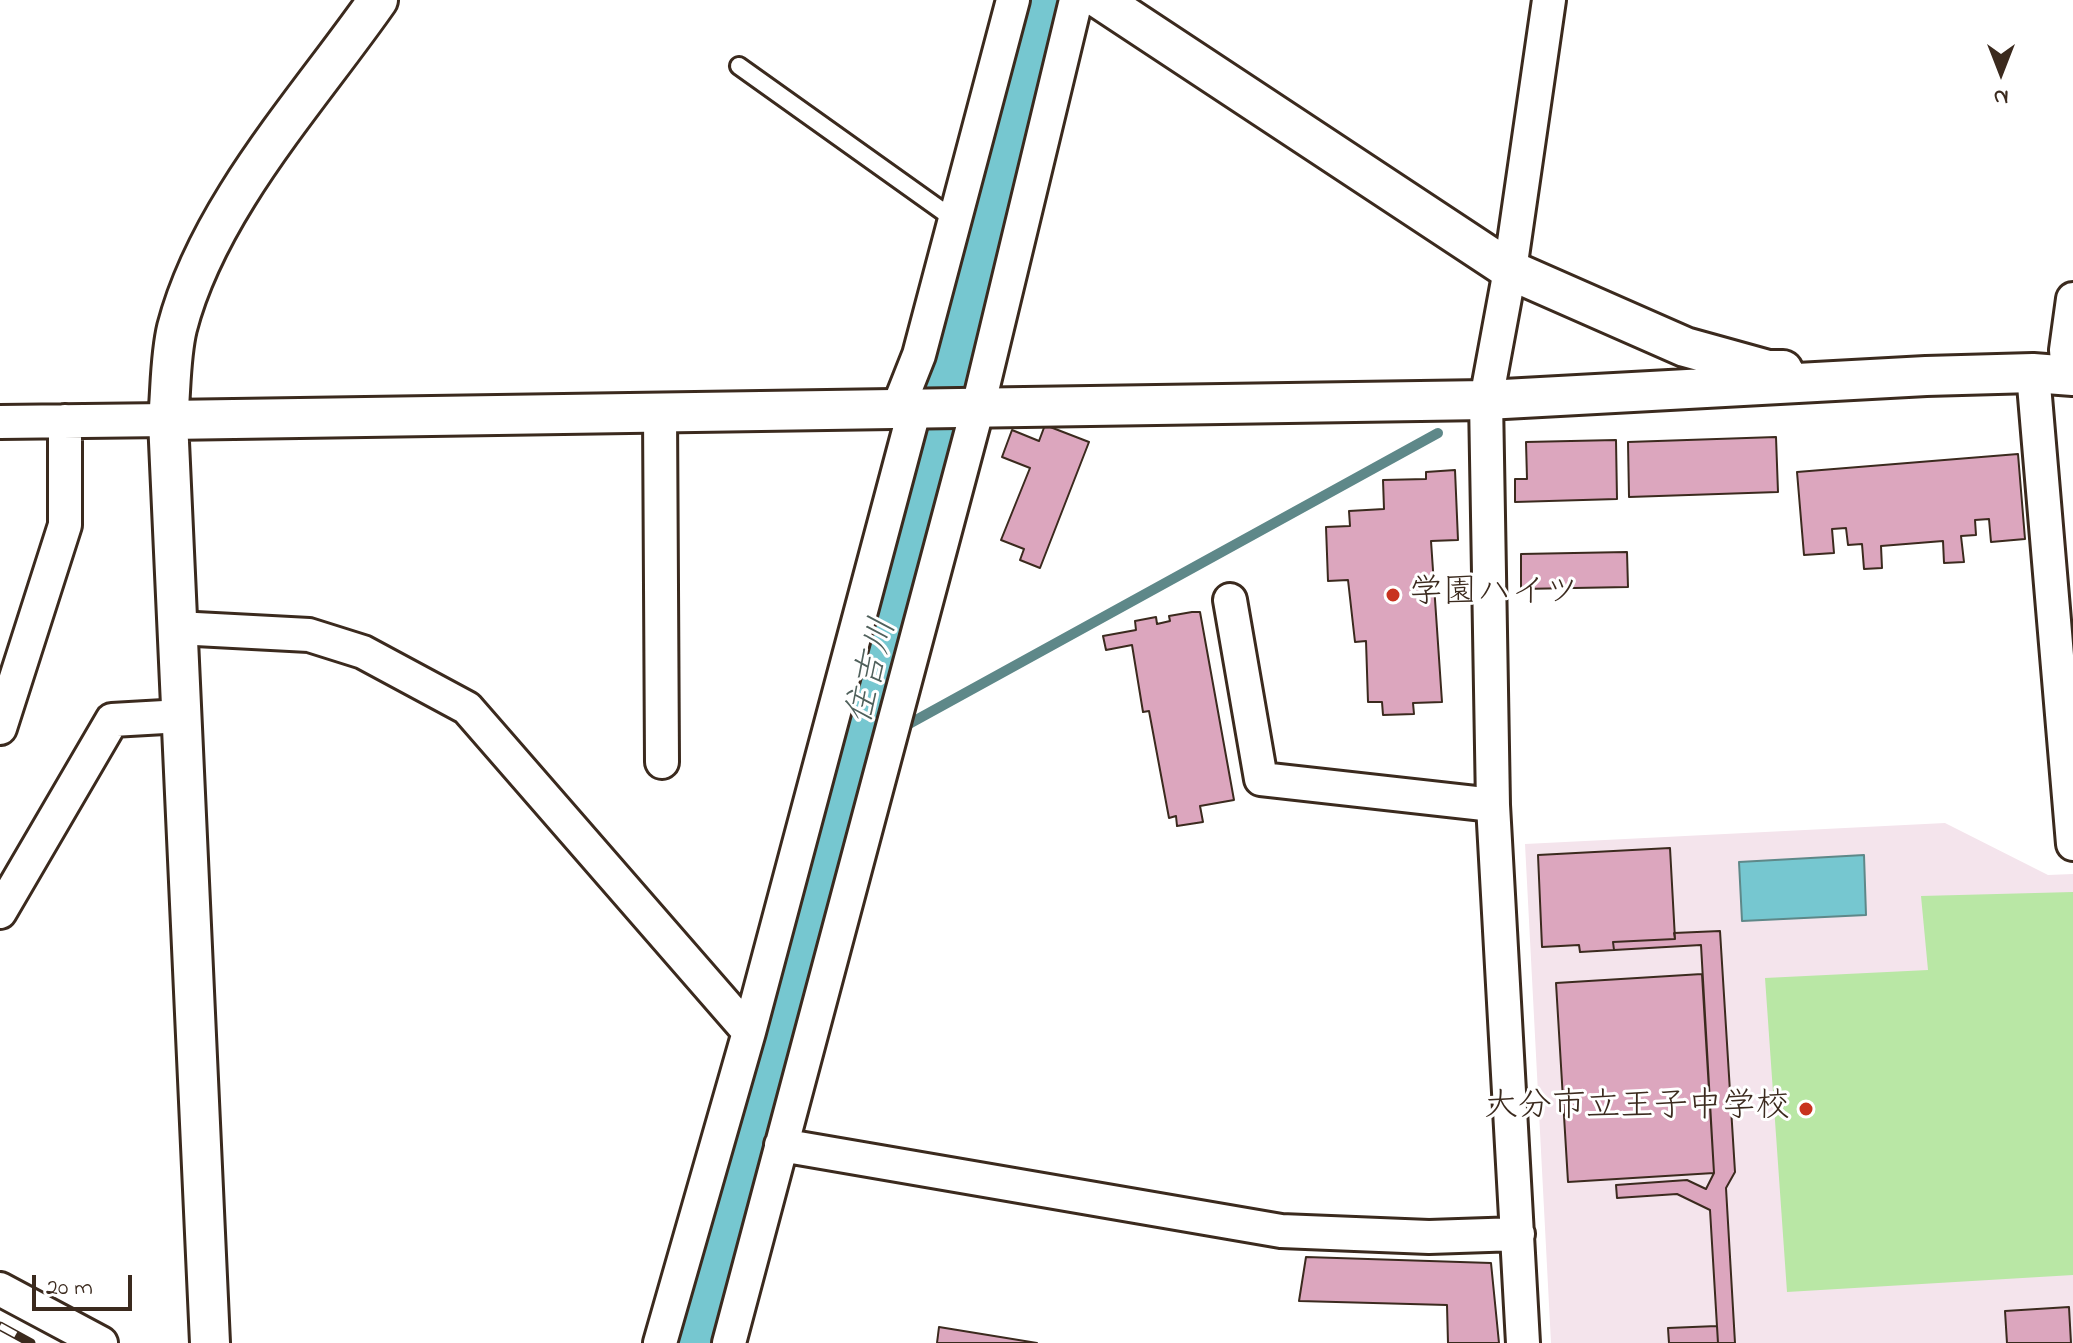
<!DOCTYPE html>
<meta charset="utf-8">
<style>
body{margin:0}
#map{position:relative;width:2073px;height:1343px;overflow:hidden;background:#fff;font-family:"Indie Flower",sans-serif}
canvas{display:block}
.north{position:absolute;left:1961px;top:32px;width:80px;height:80px;-webkit-text-stroke:6px #fff;paint-order:stroke;rotate:180deg;font-size:22px;font-weight:700;line-height:32px;text-align:center;color:#3b2a1e}
.north::after{content:'';display:block;margin:auto;width:28px;height:36px;background:#3b2a1e;clip-path:polygon(50% 0,100% 100%,50% 72%,0 100%)}
.scale{position:absolute;left:32px;top:1275px;width:100px;height:36px;box-sizing:border-box;border:4px solid #3b2a1e;border-top:0;padding-left:10px;font-size:24px;line-height:28px;white-space:nowrap;color:#3b2a1e;-webkit-text-stroke:6px #fff;paint-order:stroke}
</style>
<div id="map">
<canvas width="2073" height="1343"></canvas>
<div class="north">N</div>
<div class="scale">20 m</div>
</div>
<script>
const ctx = document.querySelector('canvas').getContext('2d');
ctx.lineJoin = 'round';
function paint(path, color) { ctx.fillStyle = color; ctx.fill(path, 'evenodd'); }
function trace(path, color, width, dash) { ctx.strokeStyle = color; ctx.lineWidth = width; ctx.lineCap = dash ? 'butt' : 'round'; ctx.setLineDash(dash || []); ctx.stroke(path); }
function drawText(font, color, halo, rows, align = 'center') {
  ctx.font = font + ' "Indie Flower","Klee One",sans-serif'; ctx.lineWidth = 6; ctx.setLineDash([]); ctx.textBaseline = 'middle'; ctx.strokeStyle = halo; ctx.fillStyle = color; for (const [text, x, y, turn = 0] of rows) {
    ctx.save(); ctx.translate(x, y); ctx.rotate((+turn || 0) * Math.PI / 180); ctx.textAlign = isNaN(turn) ? turn : align; if (halo) ctx.strokeText(text, 0, 0); ctx.fillText(text, 0, 0); ctx.restore();
  }
}
paint(new Path2D(`
 M 1945,823 L 2048,875 L 2073,874 L 2073,1343 L 1551,1343 L 1525,844 Z`), '#f4e4ec');
paint(new Path2D(`
 M 2073,892 L 2073,1275 L 1787,1292 L 1765,978 L 1928,970 L 1921,896 Z`), '#b9e7a5');
const water = new Path2D(`
 M 1864,855 L 1866,915 L 1742,921 L 1739,862 Z`);
paint(water, '#76c7d0');
trace(water, '#5e8889', 2);
trace(new Path2D(`
 M 907,725 L 1438,433
 M 852,755 L 865,748`), '#5e8889', 10);
trace(new Path2D(`
 M 699,1343 L 841,809 L 1044,0`), '#76c7d0', 60);
const building = new Path2D(`
 M 1045,425 L 1089,442 L 1040,568 L 1020,560 L 1024,549 L 1001,540 L 1030,468 L 1002,457 L 1012,430 L 1039,441 Z
 M 1776,437 L 1778,492 L 1629,497 L 1628,442 Z
 M 1616,440 L 1617,499 L 1515,502 L 1515,479 L 1527,479 L 1526,442 Z
 M 2018,454 L 2025,539 L 1991,542 L 1989,519 L 1975,520 L 1976,535 L 1961,536 L 1964,562 L 1944,563 L 1943,541 L 1881,546 L 1882,568 L 1864,569 L 1862,544 L 1848,545 L 1846,528 L 1832,529 L 1834,553 L 1804,555 L 1797,472 Z
 M 1455,470 L 1458,540 L 1431,541 L 1442,702 L 1413,703 L 1414,714 L 1383,715 L 1382,702 L 1368,702 L 1366,641 L 1355,642 L 1348,580 L 1328,581 L 1326,527 L 1350,526 L 1349,511 L 1384,509 L 1383,480 L 1426,479 L 1426,472 Z
 M 1627,552 L 1628,587 L 1521,589 L 1521,554 Z
 M 1192,612 L 1200,612 L 1234,800 L 1200,806 L 1203,822 L 1177,826 L 1176,816 L 1169,818 L 1149,711 L 1143,712 L 1132,645 L 1106,650 L 1103,636 L 1136,630 L 1135,621 L 1156,617 L 1157,624 L 1170,621 L 1169,616 Z
 M 1670,848 L 1675,939 L 1613,942 L 1614,950 L 1580,952 L 1579,945 L 1542,947 L 1538,855 Z
 M 1720,931 L 1735,1172 L 1726,1188 L 1735,1343 L 1718,1343 L 1710,1210 L 1677,1194 L 1617,1198 L 1616,1185 L 1687,1180 L 1706,1189 L 1714,1173 L 1701,945 L 1614,950 L 1613,942 L 1675,939 L 1674,933 Z
 M 1702,974 L 1714,1173 L 1568,1182 L 1556,983 Z
 M 1306,1257 L 1491,1263 L 1499,1343 L 1448,1343 L 1447,1305 L 1299,1301 Z
 M 2069,1307 L 2071,1343 L 2007,1343 L 2005,1311 Z
 M 1717,1326 L 1718,1343 L 1669,1343 L 1668,1328 Z
 M 939,1327 L 1037,1343 L 937,1343 Z`);
paint(building, '#dca6be');
trace(building, '#3b2a1e', 2);
const service = new Path2D(`
 M 739,66 L 955,220`);
const minor = new Path2D(`
 M 2033,373 L 2073,844
 M 2068,375 L 2066,350 L 2073,299
 M 898,408 L 919,355 L 1013,0
 M 660,412 L 662,762
 M 0,422 L 168,420
 M 1230,600 L 1261,779 L 1493,805
 M 177,628 L 309,635 L 363,652 L 467,708 L 749,1032
 M 0,728 L 65,525 L 65,421
 M 0,912 L 112,720 L 182,716
 M 781,1145 L 1281,1231 L 1429,1237 L 1518,1234
 M 0,1289 L 101,1343
 M 660,1343 L 749,1032 L 915,408
 M 729,1343 L 978,407 L 1076,0
 M 1523,1343 L 1493,805 L 1486,400 L 1510,270 L 1549,0`);
const tertiary = new Path2D(`
 M 1101,0 L 1510,270 L 1685,347 L 1768,370 L 1783,370
 M 168,420 L 1486,400 L 1926,376 L 2033,373 L 2073,376
 M 210,1343 L 168,420 C 171,390 170,357 177,328 C 208,208 308,100 378,0`);
trace(service, '#3b2a1e', 22);
trace(minor, '#3b2a1e', 38);
trace(tertiary, '#3b2a1e', 44);
trace(service, '#fff', 16);
trace(minor, '#fff', 32);
trace(tertiary, '#fff', 38);
const rail = new Path2D(`
 M 0,1326 L 31,1343`);
trace(rail, '#3b2a1e', 9);
trace(rail, '#fff', 6, [18]);
for (const [x, y, r, color] of [
 [1393,595,8,"#c8321e"],
 [1806,1109,8,"#c8321e"]
]) { const dot = new Path2D(); dot.arc(x, y, r, 0, 2 * Math.PI); ctx.fillStyle = color; ctx.fill(dot); trace(dot, '#fff', 3); }
drawText('34px', '#3b2a1e', '#fff', [
 ["学園ハイツ",1409,595],
 ["大分市立王子中学校",1790,1109,"right"]
], 'left');
drawText('italic 36px', '#50615c', '#fff', [
 ["住吉川",875,672,-76]
]);
</script>
